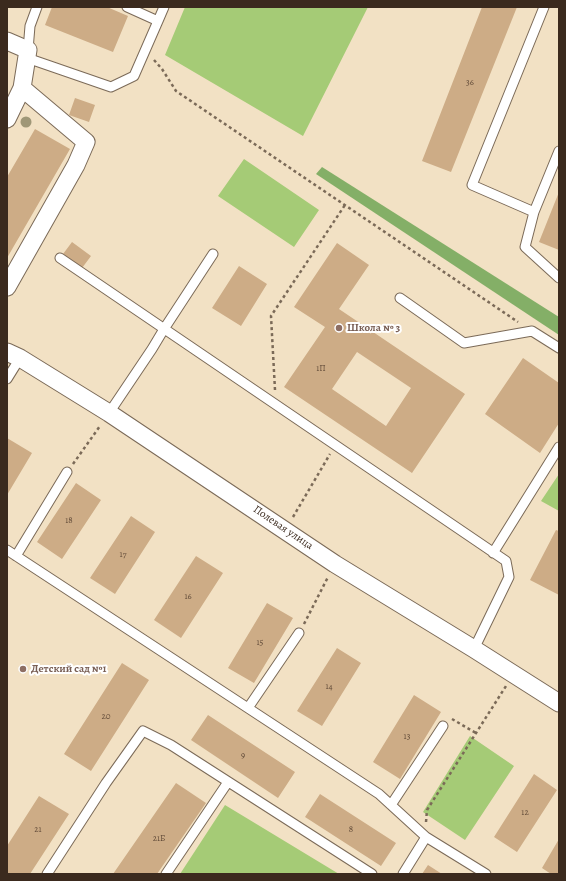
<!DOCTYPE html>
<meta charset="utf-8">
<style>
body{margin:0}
#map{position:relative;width:566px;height:881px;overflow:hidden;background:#f2e1c4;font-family:Alegreya,serif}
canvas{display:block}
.frame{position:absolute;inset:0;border:8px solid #3b2a1e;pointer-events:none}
</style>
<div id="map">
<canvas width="566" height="881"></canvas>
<div class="frame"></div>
</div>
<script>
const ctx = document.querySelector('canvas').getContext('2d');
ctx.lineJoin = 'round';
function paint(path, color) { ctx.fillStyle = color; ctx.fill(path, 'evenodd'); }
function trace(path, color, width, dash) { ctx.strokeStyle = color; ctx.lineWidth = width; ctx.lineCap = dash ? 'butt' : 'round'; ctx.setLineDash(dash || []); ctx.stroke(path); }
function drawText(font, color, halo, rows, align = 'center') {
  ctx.font = font + ' Alegreya,serif'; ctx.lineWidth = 4; ctx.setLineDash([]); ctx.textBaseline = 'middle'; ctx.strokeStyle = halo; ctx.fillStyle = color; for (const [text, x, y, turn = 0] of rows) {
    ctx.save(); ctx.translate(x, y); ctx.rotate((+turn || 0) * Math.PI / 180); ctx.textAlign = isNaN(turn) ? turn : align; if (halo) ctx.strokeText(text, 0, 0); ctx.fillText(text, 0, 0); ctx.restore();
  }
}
paint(new Path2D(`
 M 185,7 L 368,7 L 303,136 L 165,55 Z
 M 244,159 L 319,210 L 294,247 L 218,196 Z
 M 559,474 L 559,511 L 541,501 Z
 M 470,736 L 514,766 L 465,840 L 423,812 Z
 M 225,805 L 339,874 L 180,874 Z`), '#a5cb76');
paint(new Path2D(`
 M 322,167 L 559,317 L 559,335 L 316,174 Z`), '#84af67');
paint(new Path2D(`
 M 52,7 L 107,7 L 128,16 L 113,52 L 45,25 Z
 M 482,7 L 517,7 L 451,172 L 422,161 Z
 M 75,98 L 95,105 L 89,122 L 69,115 Z
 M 35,129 L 70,149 L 7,258 L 7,177 Z
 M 559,192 L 559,250 L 539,242 Z
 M 72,242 L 91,256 L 82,268 L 63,254 Z
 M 337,243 L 369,265 L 339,309 L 465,394 L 412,473 L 284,387 L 325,327 L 294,307 ZM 357,352 L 411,388 L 386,426 L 332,389 Z
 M 239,266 L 267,284 L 241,326 L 212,308 Z
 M 523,358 L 559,383 L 559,423 L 540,453 L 485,414 Z
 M 7,438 L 32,453 L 7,495 Z
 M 76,483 L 101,500 L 62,559 L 37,542 Z
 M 131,516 L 155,532 L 115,594 L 90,578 Z
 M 556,530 L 559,531 L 559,595 L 530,580 Z
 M 196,556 L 223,573 L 181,638 L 154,620 Z
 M 267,603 L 293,618 L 254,683 L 228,668 Z
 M 337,648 L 361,663 L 322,726 L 297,711 Z
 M 122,663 L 149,680 L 91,771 L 64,754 Z
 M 414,695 L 441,712 L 400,779 L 373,762 Z
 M 208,715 L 295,772 L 278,798 L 191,740 Z
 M 534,774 L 557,790 L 517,852 L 494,837 Z
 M 176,783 L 206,803 L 157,874 L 113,874 Z
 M 320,794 L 396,843 L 381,866 L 305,817 Z
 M 39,796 L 69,814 L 30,874 L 7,874 L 7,846 Z
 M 559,839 L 559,874 L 551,874 L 542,868 Z
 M 428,865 L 442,874 L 422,874 Z`), '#cdac86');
const service = new Path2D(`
 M 158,21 L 164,7
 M 28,50 L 30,26 L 37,7
 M 27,58 L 111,87 L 134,76 L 158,21 L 127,7
 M 559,151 L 534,212 L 525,247 L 559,278
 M 534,212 L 472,185 L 544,7
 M 60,258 L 506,561 L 509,577 L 474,649
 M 400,298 L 464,343 L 532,331 L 559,348
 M 7,379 L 20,358
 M 109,413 L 152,349 L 164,329 L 213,254
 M 7,550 L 379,794 L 426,837 L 486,874
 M 493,553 L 559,447
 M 16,556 L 67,472
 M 248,708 L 299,633
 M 391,805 L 443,726
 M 47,874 L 106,783 L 143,731 L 171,745 L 372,874
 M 166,874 L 228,782
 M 403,874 L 426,837`);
const minor = new Path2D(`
 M 7,41 L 28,50 L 22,88 L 7,119
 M 7,287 L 76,165 L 86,142 L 22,88
 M 7,352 L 20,358 L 109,413 L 335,564 L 474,649 L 559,703`);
trace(service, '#7b6a58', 11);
trace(minor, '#7b6a58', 19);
trace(new Path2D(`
 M 154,60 L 162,69 L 176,91 L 518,322
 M 275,390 L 271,316 L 345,205
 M 73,464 L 100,426
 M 293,517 L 330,454
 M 304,624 L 328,577
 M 452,719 L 476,733
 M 426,822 L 427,810 L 506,686`), '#7b6a58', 2.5, [3, 3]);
trace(service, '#fff', 9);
trace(minor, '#fff', 17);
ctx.fillStyle = '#9f9777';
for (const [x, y] of [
 [26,122]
]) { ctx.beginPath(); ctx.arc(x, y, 5.5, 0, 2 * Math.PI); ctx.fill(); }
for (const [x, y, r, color] of [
 [339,328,4,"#8d6e63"],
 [23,669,4,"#8d6e63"]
]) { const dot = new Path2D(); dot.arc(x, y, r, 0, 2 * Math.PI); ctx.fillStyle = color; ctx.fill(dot); trace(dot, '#fff', 1.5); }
drawText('9px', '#604a38', null, [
 ["36",470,83],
 ["1П",321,369],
 ["18",69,521],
 ["17",123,555],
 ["16",188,597],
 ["15",260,643],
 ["14",329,687],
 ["20",106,717],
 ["13",407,737],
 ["9",243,756],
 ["12",525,813],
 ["21",38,830],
 ["8",351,830],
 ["21Б",159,839]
]);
drawText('bold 11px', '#785e54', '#fff', [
 ["Школа № 3",347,328],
 ["Детский сад №1",31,669]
], 'left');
drawText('11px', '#3b2a1e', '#fff', [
 ["Полевая улица",283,528,34]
]);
</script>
